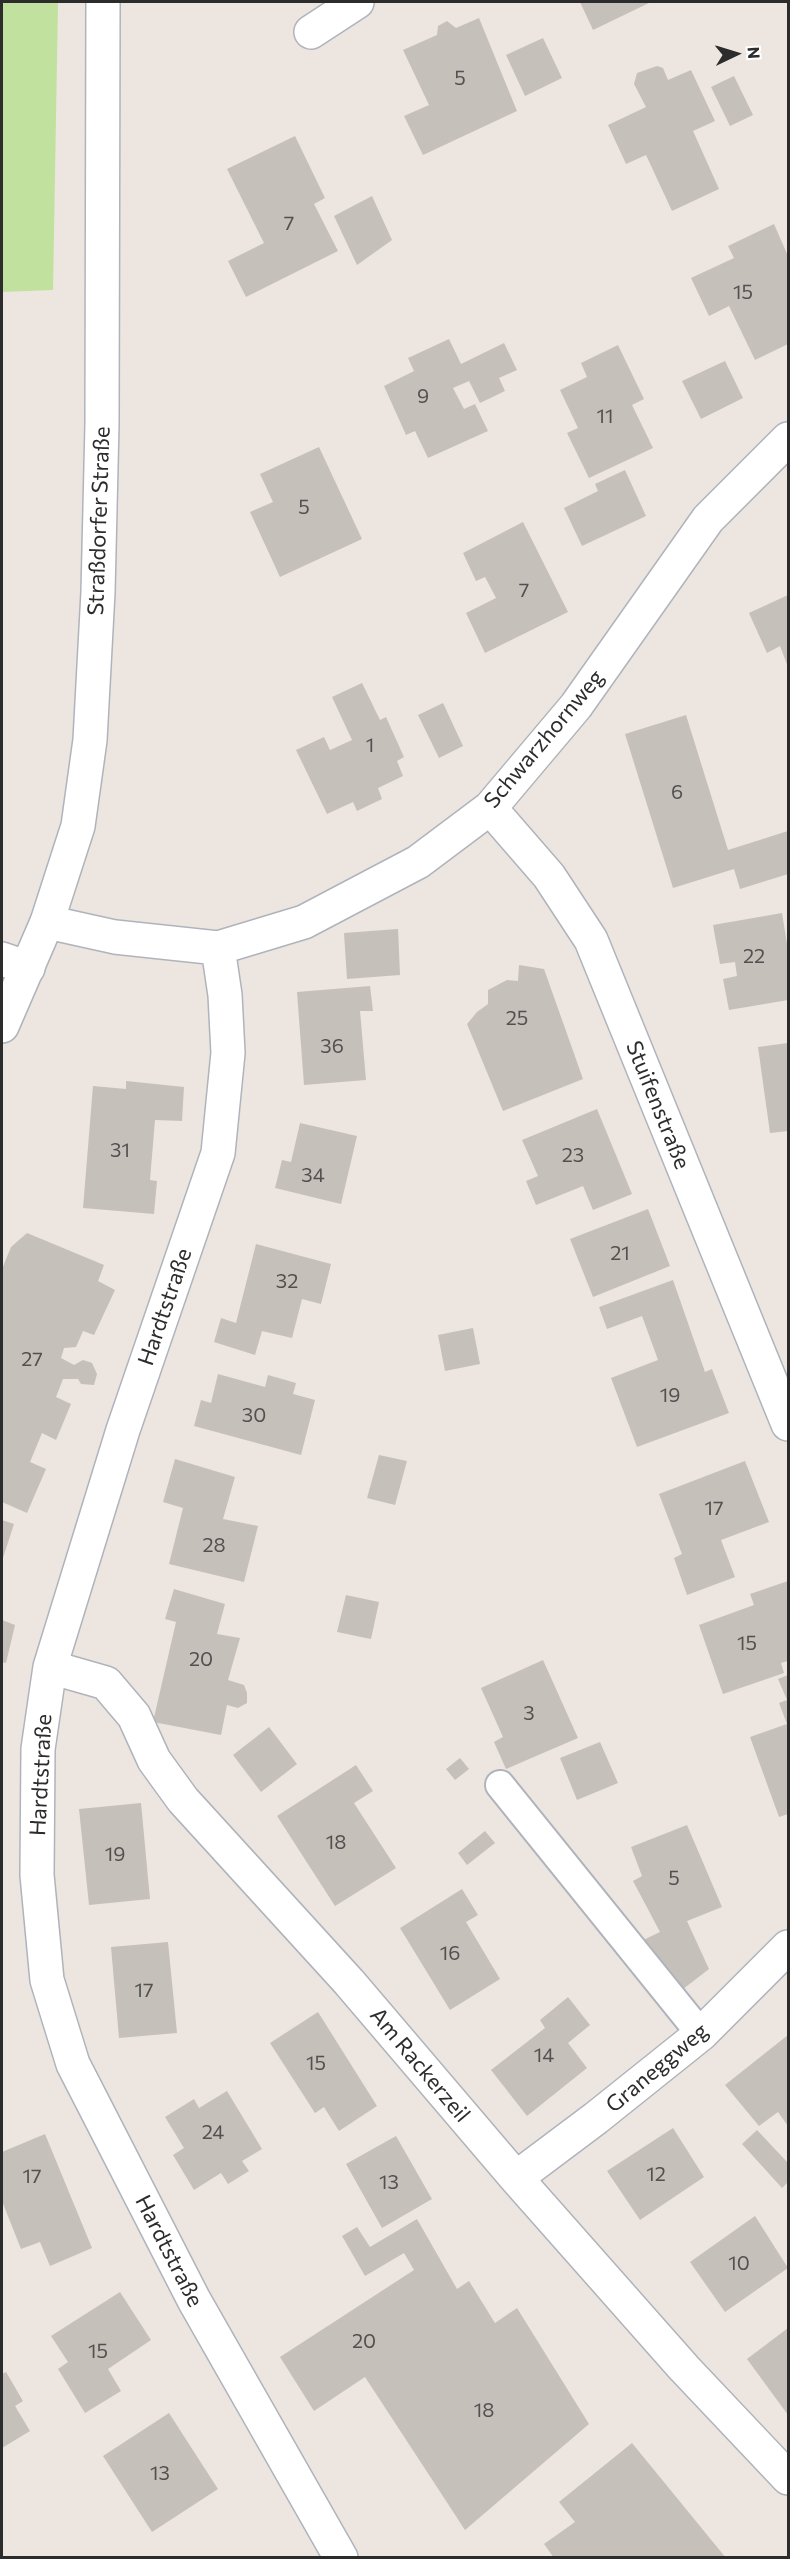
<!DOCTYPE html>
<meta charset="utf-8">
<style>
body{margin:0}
#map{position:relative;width:790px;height:2559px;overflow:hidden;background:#ede5df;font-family:Commissioner,sans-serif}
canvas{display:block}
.frame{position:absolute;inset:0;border:3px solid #2c2c2c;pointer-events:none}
.north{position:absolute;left:706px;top:24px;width:60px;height:60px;-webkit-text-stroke:4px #fff;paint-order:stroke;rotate:86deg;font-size:16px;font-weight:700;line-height:24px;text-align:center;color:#2c2c2c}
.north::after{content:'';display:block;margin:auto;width:21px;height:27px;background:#2c2c2c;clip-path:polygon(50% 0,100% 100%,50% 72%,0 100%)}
</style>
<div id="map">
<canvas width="790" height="2559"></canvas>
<div class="frame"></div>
<div class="north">N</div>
</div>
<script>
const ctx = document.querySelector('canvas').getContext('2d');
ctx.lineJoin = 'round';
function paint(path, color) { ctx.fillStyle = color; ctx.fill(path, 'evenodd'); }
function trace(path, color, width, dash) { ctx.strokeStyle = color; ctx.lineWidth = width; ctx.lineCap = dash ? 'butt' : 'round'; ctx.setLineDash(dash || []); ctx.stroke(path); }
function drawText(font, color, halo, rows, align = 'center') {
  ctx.font = font + ' Commissioner,sans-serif'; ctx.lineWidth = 4.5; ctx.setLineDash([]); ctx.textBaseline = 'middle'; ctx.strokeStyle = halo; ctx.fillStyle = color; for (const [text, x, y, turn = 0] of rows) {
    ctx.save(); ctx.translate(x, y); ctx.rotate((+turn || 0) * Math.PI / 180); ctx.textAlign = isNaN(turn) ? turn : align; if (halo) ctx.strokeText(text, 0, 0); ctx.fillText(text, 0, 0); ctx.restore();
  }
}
paint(new Path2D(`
 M 2,2 L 58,2 L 53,290 L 2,292 Z`), '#c0e29e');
paint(new Path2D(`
 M 580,2 L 651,2 L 593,30 Z
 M 479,18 L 517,111 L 423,155 L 404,116 L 429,105 L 403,50 L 437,35 L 438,26 L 447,21 L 456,28 Z
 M 543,38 L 562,78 L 525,96 L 506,55 Z
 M 657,66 L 663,68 L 668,80 L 691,70 L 715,121 L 693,131 L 719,189 L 672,211 L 646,155 L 626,164 L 608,125 L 646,107 L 634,84 L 637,73 Z
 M 734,76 L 753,115 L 730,126 L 711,87 Z
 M 295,136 L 325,198 L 314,204 L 338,251 L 246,297 L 228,261 L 264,243 L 227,169 Z
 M 372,196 L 392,240 L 357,265 L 334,216 Z
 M 774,224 L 788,256 L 788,344 L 755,360 L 729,306 L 709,316 L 691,278 L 734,258 L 728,246 Z
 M 449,339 L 461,364 L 504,343 L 517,370 L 499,378 L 505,391 L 480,403 L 469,381 L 453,388 L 464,409 L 475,404 L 488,431 L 428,458 L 415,431 L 406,435 L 384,386 L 414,371 L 408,358 Z
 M 618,345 L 644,399 L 632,405 L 653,448 L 589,478 L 567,433 L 578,428 L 560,390 L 587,377 L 581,363 Z
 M 725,361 L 743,398 L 701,419 L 682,381 Z
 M 319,447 L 362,539 L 280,577 L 250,512 L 273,502 L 260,474 Z
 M 625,470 L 646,516 L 582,546 L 564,508 L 598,491 L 595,484 Z
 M 523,522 L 568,612 L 485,653 L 466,613 L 496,598 L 485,577 L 476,581 L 463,553 Z
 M 788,595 L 788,667 L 780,646 L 767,653 L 749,613 Z
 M 362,683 L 380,720 L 386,717 L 404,757 L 397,761 L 403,776 L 378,788 L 382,799 L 357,811 L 353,802 L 327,814 L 296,750 L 324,737 L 330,750 L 352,740 L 332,697 Z
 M 443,703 L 463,746 L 439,758 L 418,715 Z
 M 686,715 L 728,850 L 788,831 L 788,874 L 740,889 L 734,869 L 673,888 L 625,734 Z
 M 782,913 L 788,950 L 788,1000 L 729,1010 L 723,979 L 737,976 L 735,962 L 720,964 L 713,925 Z
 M 398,929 L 400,975 L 347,979 L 344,933 Z
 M 519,965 L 544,969 L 583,1079 L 503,1111 L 467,1024 L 477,1012 L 488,1004 L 488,990 L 507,980 L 518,981 Z
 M 370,986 L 373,1011 L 360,1011 L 366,1080 L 304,1085 L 297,992 Z
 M 788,1043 L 788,1131 L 770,1133 L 758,1047 Z
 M 126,1081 L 184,1087 L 182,1121 L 155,1120 L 150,1180 L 157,1181 L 154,1214 L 83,1208 L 93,1086 L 126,1089 Z
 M 597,1109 L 632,1194 L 593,1210 L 583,1186 L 536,1205 L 526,1181 L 538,1176 L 522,1140 Z
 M 300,1123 L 357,1136 L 341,1204 L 275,1188 L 282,1160 L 291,1162 Z
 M 648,1209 L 670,1266 L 593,1297 L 570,1239 Z
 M 27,1233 L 104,1265 L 98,1281 L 115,1290 L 94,1335 L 83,1331 L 76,1347 L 64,1348 L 61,1358 L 74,1365 L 83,1360 L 92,1363 L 97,1374 L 94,1385 L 81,1384 L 78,1379 L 63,1379 L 56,1397 L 71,1404 L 56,1440 L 42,1433 L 30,1462 L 46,1469 L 27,1513 L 2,1502 L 2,1269 L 11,1247 Z
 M 256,1244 L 331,1264 L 321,1304 L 302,1299 L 292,1338 L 262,1331 L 255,1355 L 214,1342 L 221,1318 L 236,1323 Z
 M 673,1280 L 705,1372 L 712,1369 L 729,1413 L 637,1447 L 611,1378 L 658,1360 L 642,1316 L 607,1329 L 599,1307 Z
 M 473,1328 L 480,1364 L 445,1371 L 438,1335 Z
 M 218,1374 L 265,1387 L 268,1375 L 296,1383 L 293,1394 L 315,1400 L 301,1455 L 194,1426 L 201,1400 L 211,1403 Z
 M 379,1455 L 407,1461 L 395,1505 L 367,1498 Z
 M 175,1459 L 235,1477 L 223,1519 L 258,1526 L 244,1582 L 169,1564 L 183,1508 L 163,1502 Z
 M 745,1461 L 769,1522 L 721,1540 L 735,1577 L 687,1595 L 674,1558 L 682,1554 L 659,1494 Z
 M 2,1520 L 14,1524 L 2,1561 Z
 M 788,1581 L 788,1661 L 781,1663 L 784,1673 L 723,1694 L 699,1625 L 754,1605 L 750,1594 Z
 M 174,1589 L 225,1604 L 217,1634 L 240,1638 L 228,1680 L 244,1685 L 247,1693 L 247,1703 L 238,1708 L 227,1705 L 221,1735 L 153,1722 L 176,1622 L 165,1619 Z
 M 346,1595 L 379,1602 L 371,1639 L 337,1632 Z
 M 2,1620 L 15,1625 L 6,1663 L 2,1662 Z
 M 543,1660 L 578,1738 L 506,1769 L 494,1742 L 503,1737 L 481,1688 Z
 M 788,1675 L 788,1814 L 779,1817 L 750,1737 L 787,1724 L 779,1703 L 787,1700 L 778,1679 Z
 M 269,1727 L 297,1764 L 261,1792 L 233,1755 Z
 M 600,1742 L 618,1783 L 577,1800 L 560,1758 Z
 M 460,1758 L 469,1769 L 455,1780 L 446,1769 Z
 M 356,1765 L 373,1791 L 354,1803 L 396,1868 L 335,1906 L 277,1816 Z
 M 141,1803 L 150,1899 L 89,1905 L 79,1809 Z
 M 687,1825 L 722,1907 L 687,1921 L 709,1969 L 674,1996 L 635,1944 L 660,1932 L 633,1881 L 642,1876 L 631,1847 Z
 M 485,1831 L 495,1843 L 467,1865 L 458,1853 Z
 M 462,1889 L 478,1915 L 466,1922 L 500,1979 L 450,2010 L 400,1928 Z
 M 168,1942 L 177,2033 L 119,2038 L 111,1947 Z
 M 568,1997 L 590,2025 L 568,2043 L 587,2068 L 527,2116 L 491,2070 L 545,2028 L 540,2020 Z
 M 318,2012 L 377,2106 L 339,2131 L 324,2107 L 315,2113 L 270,2043 Z
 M 788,2035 L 788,2126 L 778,2112 L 759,2126 L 725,2085 Z
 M 227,2091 L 262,2149 L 242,2161 L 249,2171 L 228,2184 L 221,2173 L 194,2190 L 173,2155 L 184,2148 L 165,2117 L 194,2099 L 199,2108 Z
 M 673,2128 L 704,2177 L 640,2220 L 607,2171 Z
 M 757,2130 L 788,2163 L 788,2182 L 782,2188 L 742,2144 Z
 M 45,2134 L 92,2248 L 50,2266 L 40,2242 L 21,2249 L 2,2201 L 2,2152 Z
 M 396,2136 L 432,2199 L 382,2228 L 346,2164 Z
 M 755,2216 L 788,2268 L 725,2312 L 690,2262 Z
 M 417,2219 L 457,2289 L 469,2281 L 495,2323 L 517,2308 L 589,2424 L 465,2530 L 365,2377 L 314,2411 L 280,2357 L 414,2270 L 404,2253 L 365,2276 L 342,2236 L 357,2227 L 370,2247 Z
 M 120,2292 L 151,2340 L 108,2369 L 121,2391 L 85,2413 L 58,2369 L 68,2362 L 51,2336 Z
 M 788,2328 L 788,2415 L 747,2359 Z
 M 6,2372 L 23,2401 L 15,2406 L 30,2431 L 2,2448 L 2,2374 Z
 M 169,2413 L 218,2489 L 152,2532 L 103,2456 Z
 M 632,2443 L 726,2558 L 554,2558 L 544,2544 L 575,2522 L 559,2502 Z`), '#c6c0ba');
const service = new Path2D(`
 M 500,1785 L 701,2034`);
const minor = new Path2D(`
 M 311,32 L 357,2
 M 490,808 L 549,876 L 591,940 L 788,1424
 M 47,922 L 115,937 L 218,948 L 304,922 L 418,862 L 490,808 L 576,706 L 708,519 L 788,439
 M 218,948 L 225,995 L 228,1053 L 218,1153 L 123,1430 L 50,1667 L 38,1749 L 37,1875 L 47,1980 L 73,2064 L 194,2300 L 341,2558
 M 2,959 L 28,968
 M 50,1667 L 106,1683 L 134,1716 L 154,1760 L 183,1800 L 349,1982 L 516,2178 L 684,2368 L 788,2478
 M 516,2178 L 596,2118 L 701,2034 L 788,1947`);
const tertiary = new Path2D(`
 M 2,1026 L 47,922 L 78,826 L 90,740 L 98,592 L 102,424 L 103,2`);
trace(service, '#afb4bc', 32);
trace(minor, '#afb4bc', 36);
trace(tertiary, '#afb4bc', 36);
trace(service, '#fff', 28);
trace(minor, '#fff', 33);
trace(tertiary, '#fff', 33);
drawText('20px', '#525150', null, [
 ["5",460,78],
 ["7",289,223],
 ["15",743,292],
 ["9",423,396],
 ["11",605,416],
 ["5",304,507],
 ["7",524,590],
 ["1",370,745],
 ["6",677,792],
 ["22",754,956],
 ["25",517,1018],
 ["36",332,1046],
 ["31",120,1150],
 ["23",573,1155],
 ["34",313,1175],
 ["21",620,1253],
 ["32",287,1281],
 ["27",32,1359],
 ["19",670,1395],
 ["30",254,1415],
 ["17",714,1508],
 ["28",214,1545],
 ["15",747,1643],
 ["20",201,1659],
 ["3",529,1713],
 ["18",336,1842],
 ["19",115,1854],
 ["5",674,1878],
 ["16",450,1953],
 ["17",144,1990],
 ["14",544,2055],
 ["15",316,2063],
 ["24",213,2132],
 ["12",656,2174],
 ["17",32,2176],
 ["13",389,2182],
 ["10",739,2263],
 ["20",364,2341],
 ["15",98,2351],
 ["18",484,2410],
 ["13",160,2473]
]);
drawText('22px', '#2c2c2c', '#fff', [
 ["Straßdorfer Straße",99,521,-88],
 ["Schwarzhornweg",544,739,-50],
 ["Stuifenstraße",658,1105,68],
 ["Hardtstraße",165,1307,-71],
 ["Hardtstraße",41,1775,-87],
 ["Am Rackerzeil",420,2065,50],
 ["Graneggweg",657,2068,-40],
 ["Hardtstraße",169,2251,63]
]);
</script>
